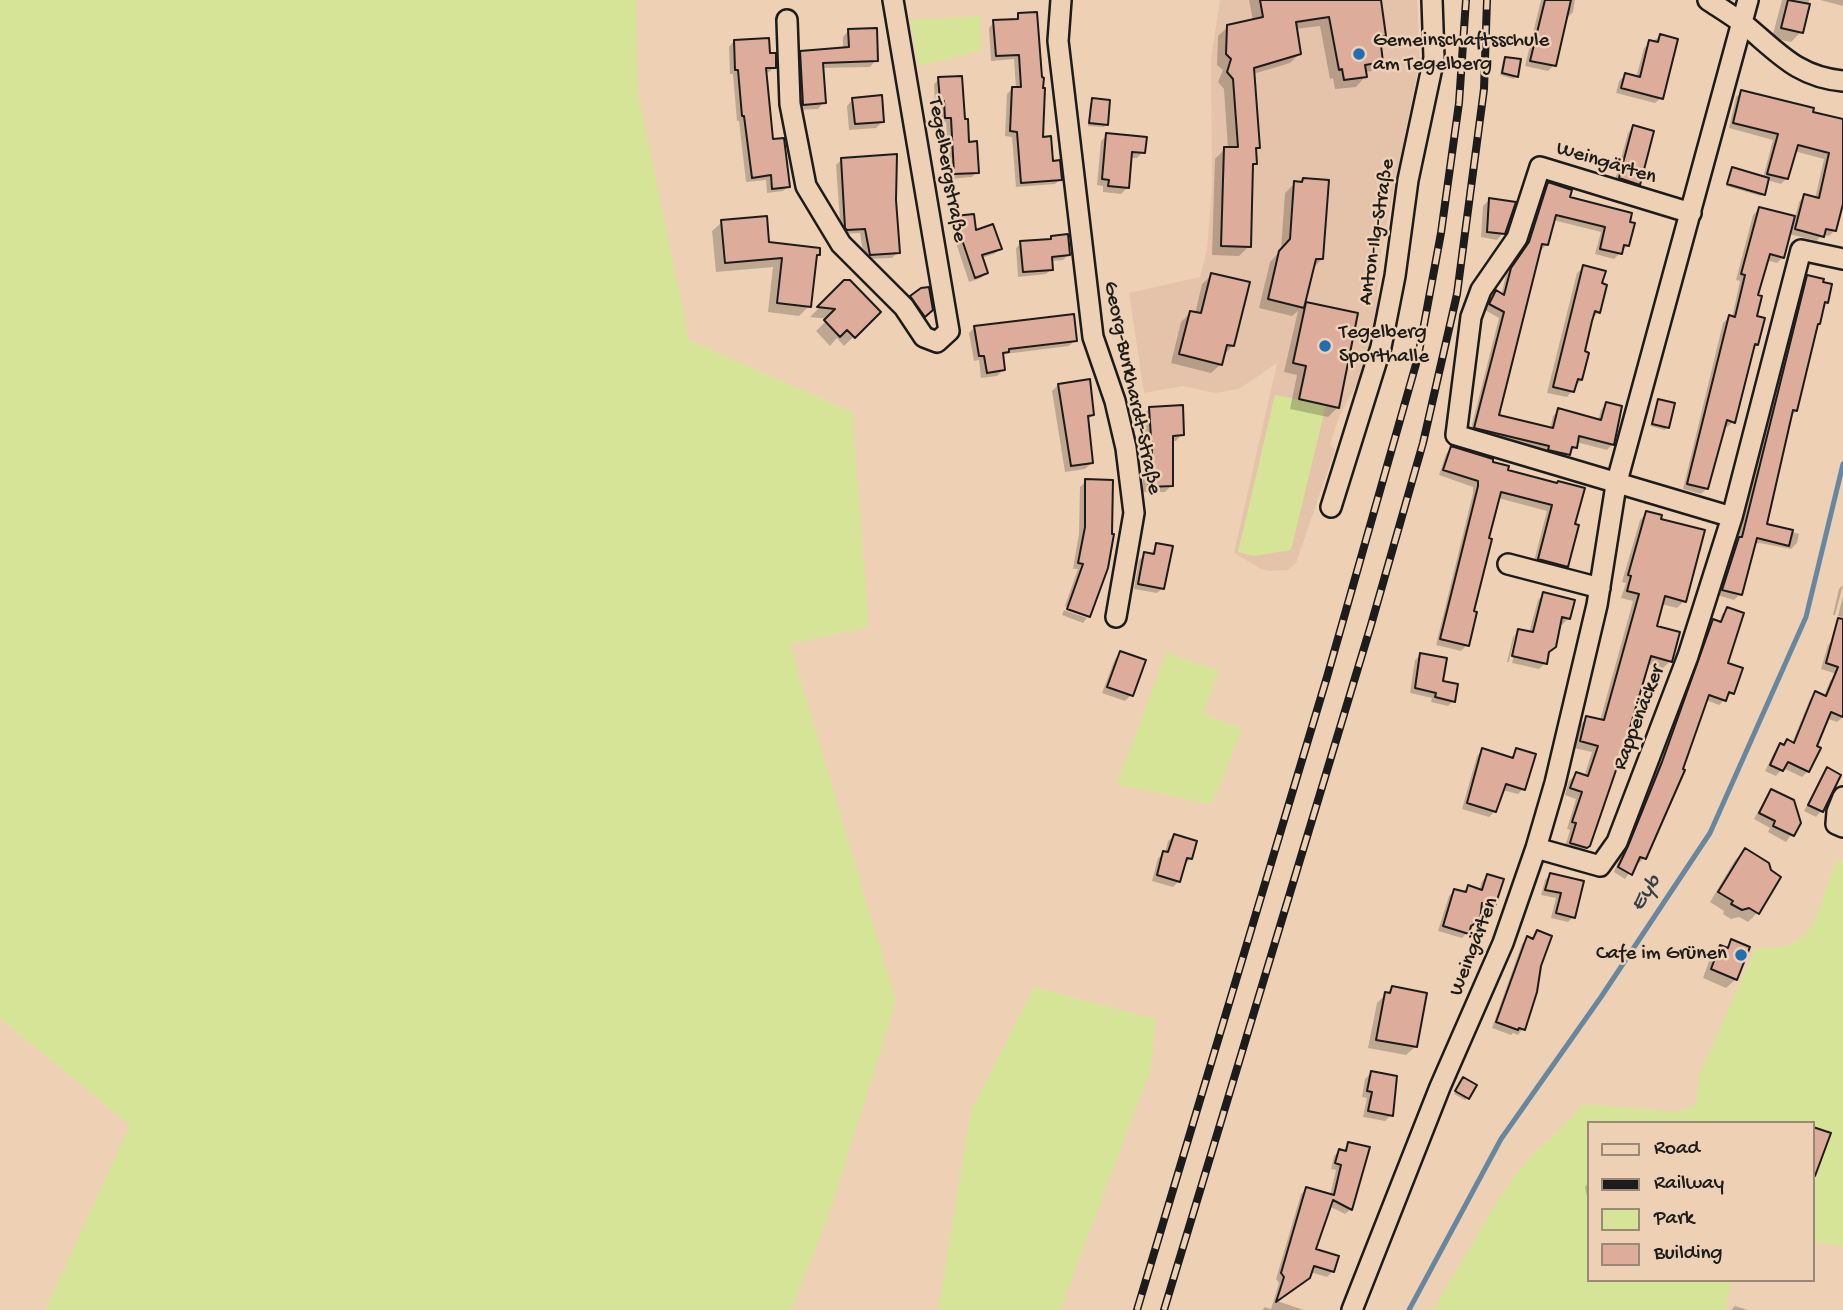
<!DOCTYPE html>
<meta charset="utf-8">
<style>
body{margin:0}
#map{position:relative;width:1843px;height:1310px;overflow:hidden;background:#eed1b5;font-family:"Gochi Hand",sans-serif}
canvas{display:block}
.legend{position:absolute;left:1587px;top:1121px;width:228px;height:161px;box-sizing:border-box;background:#eed1b5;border:2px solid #9a8978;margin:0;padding:9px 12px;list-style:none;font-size:21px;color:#1c1c1c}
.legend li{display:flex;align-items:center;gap:14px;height:35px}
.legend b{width:35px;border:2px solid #9a8978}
</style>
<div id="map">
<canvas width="1843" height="1310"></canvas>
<ul class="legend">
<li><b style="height:9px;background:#eed1b5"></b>Road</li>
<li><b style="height:9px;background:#1c1c1c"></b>Railway</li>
<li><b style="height:19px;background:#d6e497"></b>Park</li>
<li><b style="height:19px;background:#ddac9a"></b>Building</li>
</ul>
</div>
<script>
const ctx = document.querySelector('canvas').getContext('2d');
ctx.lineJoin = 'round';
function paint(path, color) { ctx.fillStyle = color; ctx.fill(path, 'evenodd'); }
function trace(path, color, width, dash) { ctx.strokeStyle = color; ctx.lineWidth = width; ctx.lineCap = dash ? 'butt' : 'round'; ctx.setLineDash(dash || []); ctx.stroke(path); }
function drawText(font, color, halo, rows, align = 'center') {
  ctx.font = font + ' "Gochi Hand",sans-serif'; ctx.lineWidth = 5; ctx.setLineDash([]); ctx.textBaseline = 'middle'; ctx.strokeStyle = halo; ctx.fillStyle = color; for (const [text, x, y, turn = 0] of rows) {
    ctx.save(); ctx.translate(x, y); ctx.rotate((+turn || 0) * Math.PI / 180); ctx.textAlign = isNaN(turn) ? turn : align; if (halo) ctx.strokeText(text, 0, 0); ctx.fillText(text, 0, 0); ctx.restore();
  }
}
paint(new Path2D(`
 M 1220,0 L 1417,0 L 1420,61 L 1381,252 L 1377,292 L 1378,316 L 1365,369 L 1340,415 L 1330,444 L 1335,450 L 1296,563 L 1288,570 L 1270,571 L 1261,569 L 1234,553 L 1277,363 L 1239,389 L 1215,393 L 1183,386 L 1144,393 L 1129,293 L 1200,277 L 1207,249 L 1212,185 L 1211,58 Z`), '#e5c3aa');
paint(new Path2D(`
 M 0,0 L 636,0 L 638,94 L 689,340 L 852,412 L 869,627 L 790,644 L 896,1001 L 831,1209 L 791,1310 L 45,1310 L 130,1125 L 0,1018 Z
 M 980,16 L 982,50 L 919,66 L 910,20 Z
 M 1275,395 L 1326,405 L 1291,550 L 1254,556 L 1238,552 Z
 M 1166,653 L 1219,670 L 1203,714 L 1242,728 L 1215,798 L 1209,804 L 1117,784 Z
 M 1839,859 L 1843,861 L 1843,1247 L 1813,1241 L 1813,1123 L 1589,1123 L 1589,1280 L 1732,1280 L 1725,1310 L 1433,1310 L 1498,1200 L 1515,1175 L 1536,1150 L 1549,1140 L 1583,1104 L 1676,1112 L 1695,1106 L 1700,1074 L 1755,948 C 1825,954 1813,903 1839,859 Z
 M 1034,987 L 1156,1019 L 1151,1068 L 1060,1310 L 938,1310 L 971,1111 Z`), '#d6e497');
paint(new Path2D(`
 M 1249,0 L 1379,0 L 1384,35 L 1378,41 L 1381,62 L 1372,71 L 1365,72 L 1365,77 L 1356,87 L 1335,89 L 1333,78 L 1330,79 L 1320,26 L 1295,29 L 1299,54 L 1290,63 L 1253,74 L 1258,147 L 1254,151 L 1255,163 L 1251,167 L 1249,246 L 1239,256 L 1212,255 L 1215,159 L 1225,149 L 1228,149 L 1224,89 L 1218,82 L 1223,70 L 1217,65 L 1218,36 L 1228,27 L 1253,21 Z
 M 1541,0 L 1575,0 L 1573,12 L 1567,18 L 1554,65 L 1548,71 L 1525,66 Z
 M 1782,0 L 1809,0 L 1801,32 L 1791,42 L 1772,38 Z
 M 1820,0 L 1843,0 L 1843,6 Z
 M 1019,15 L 1041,138 L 1060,179 L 1055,184 L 1016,187 L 1012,137 L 1005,136 L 1007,94 L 1012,89 L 1016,89 L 1014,59 L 991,61 L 989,28 L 994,22 L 1013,21 Z
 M 849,30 L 876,60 L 870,67 L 821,68 L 824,102 L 818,109 L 797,110 L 795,59 L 801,53 L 843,49 L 843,37 Z
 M 1660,36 L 1661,98 L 1655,103 L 1616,93 L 1619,81 L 1625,75 L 1636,78 L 1644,48 Z
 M 734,41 L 775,67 L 769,72 L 765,73 L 771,141 L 789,186 L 783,191 L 767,193 L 766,180 L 746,182 L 739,121 L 737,121 L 733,74 L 730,74 L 729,47 Z
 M 1505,58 L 1516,76 L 1514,79 L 1500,75 L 1503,61 Z
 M 939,79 L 967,144 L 977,172 L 972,177 L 950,179 L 946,122 L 940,122 L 939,105 L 935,106 L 934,84 Z
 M 1742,92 L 1843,122 L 1843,195 L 1835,230 L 1829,236 L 1822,234 L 1817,241 L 1789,234 L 1783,257 L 1777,263 L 1766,260 L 1756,296 L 1757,344 L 1752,348 L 1733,422 L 1727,427 L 1723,426 L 1707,488 L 1701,494 L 1683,489 L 1723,323 L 1729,317 L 1732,318 L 1740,281 L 1736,280 L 1753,215 L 1759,209 L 1795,218 L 1799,202 L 1804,196 L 1815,199 L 1824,159 L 1794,151 L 1787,178 L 1781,184 L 1767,180 L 1761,196 L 1726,186 L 1732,169 L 1763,178 L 1773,140 L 1729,128 L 1736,97 Z
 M 853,99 L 882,122 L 876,128 L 849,130 L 847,106 Z
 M 1093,100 L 1106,124 L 1104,127 L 1088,126 L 1090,103 Z
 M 1633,127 L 1639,184 L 1633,190 L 1614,184 L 1628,133 Z
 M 1107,135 L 1143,152 L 1137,158 L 1130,158 L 1127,188 L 1121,194 L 1103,192 L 1103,186 L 1097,185 L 1101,141 Z
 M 842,159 L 894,200 L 898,252 L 892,258 L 864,259 L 860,233 L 841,234 L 836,165 Z
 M 1303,180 L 1322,259 L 1312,269 L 1301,309 L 1307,304 L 1337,408 L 1328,417 L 1290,409 L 1297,375 L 1284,372 L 1298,311 L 1292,316 L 1259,308 L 1270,262 L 1281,250 L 1285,193 L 1295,183 L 1300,183 Z
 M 1548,184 L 1568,198 L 1630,214 L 1627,246 L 1614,259 L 1595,254 L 1601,232 L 1553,220 L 1547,244 L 1541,250 L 1538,249 L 1497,416 L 1550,429 L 1553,416 L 1559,410 L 1598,421 L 1601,410 L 1606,404 L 1613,444 L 1607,450 L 1576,442 L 1575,447 L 1563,460 L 1470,433 L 1499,318 L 1485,310 L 1496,293 L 1501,296 L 1506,275 L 1524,249 L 1543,190 Z
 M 1489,200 L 1503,233 L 1497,240 L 1481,237 L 1483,206 Z
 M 973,216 L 974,233 L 1000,249 L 994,254 L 981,258 L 986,273 L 981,278 L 969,282 L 949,222 L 954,217 Z
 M 722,222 L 767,243 L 815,257 L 809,306 L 799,316 L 768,312 L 773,267 L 716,272 L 712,231 Z
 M 1051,237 L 1068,255 L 1063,260 L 1051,261 L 1051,269 L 1046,274 L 1018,277 L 1016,248 L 1021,243 L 1048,241 Z
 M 1584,267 L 1600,285 L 1599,312 L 1592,318 L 1583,353 L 1581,380 L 1567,397 L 1547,393 L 1577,273 Z
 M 1212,275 L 1233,345 L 1223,356 L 1221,364 L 1211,373 L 1171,363 L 1181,322 L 1190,313 L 1195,314 L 1202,284 Z
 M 1808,277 L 1826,302 L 1822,306 L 1796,411 L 1790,417 L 1765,525 L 1799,534 L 1797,543 L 1791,549 L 1760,543 L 1754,544 L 1740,594 L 1734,600 L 1717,595 L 1733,544 L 1737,540 L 1802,283 Z
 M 845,282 L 879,312 L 844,346 L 837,338 L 830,346 L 816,331 L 828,319 L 810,317 Z
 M 911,297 L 931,310 L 922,318 L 909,300 Z
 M 975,327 L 1075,340 L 1069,346 L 1005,354 L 1001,357 L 1003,370 L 997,376 L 981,378 L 979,360 L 974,361 L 969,333 Z
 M 1058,385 L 1093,415 L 1086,421 L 1092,463 L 1085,469 L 1065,472 L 1052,391 Z
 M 1659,401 L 1667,427 L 1665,430 L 1650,426 Z
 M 1150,408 L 1182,434 L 1176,441 L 1171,441 L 1171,486 L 1165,492 L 1143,492 L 1143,461 L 1146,458 L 1143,415 Z
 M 1451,448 L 1491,463 L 1506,472 L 1556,485 L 1573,525 L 1566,566 L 1561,572 L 1533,565 L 1547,511 L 1498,498 L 1472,613 L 1467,645 L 1461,651 L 1436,645 L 1473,493 L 1473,487 L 1439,475 L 1446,454 Z
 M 1086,481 L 1089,616 L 1088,617 L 1088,615 L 1065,606 L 1078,569 L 1073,569 L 1079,534 L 1080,487 Z
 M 1647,513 L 1684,601 L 1677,608 L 1661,604 L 1655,627 L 1670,661 L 1663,668 L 1647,664 L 1589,846 L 1581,853 L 1564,850 L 1570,830 L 1567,829 L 1576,799 L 1565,795 L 1569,781 L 1576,774 L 1584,777 L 1592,752 L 1574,748 L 1580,725 L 1587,718 L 1600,721 L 1633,601 L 1621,598 L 1626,583 L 1622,582 L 1640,520 Z
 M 1157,545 L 1163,588 L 1157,593 L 1134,589 L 1139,560 L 1145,554 L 1150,555 Z
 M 1843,585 L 1835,615 L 1833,615 L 1839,589 Z
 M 1544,594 L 1569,618 L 1562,625 L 1559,624 L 1545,663 L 1539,669 L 1512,663 L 1519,635 L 1515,635 L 1509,662 L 1507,662 L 1513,637 L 1519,630 L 1529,633 L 1538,600 Z
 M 1843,596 L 1843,617 L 1838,616 Z
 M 1727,609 L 1725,664 L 1732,693 L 1719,705 L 1706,700 L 1644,858 L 1639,863 L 1636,862 L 1625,879 L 1614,872 L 1657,769 L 1708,626 L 1713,621 L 1719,623 L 1722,614 Z
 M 1064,610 L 1087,618 L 1083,623 L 1062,615 Z
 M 1834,638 L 1843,641 L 1843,717 L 1837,722 L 1826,718 L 1808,771 L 1802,777 L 1783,768 L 1776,776 L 1765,771 L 1775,751 L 1787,741 L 1792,743 L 1810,699 L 1816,693 L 1824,696 L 1830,681 L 1837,674 L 1821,669 L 1828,645 Z
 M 1121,653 L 1131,695 L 1125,701 L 1102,693 L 1115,659 Z
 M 1420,655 L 1453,701 L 1448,706 L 1431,702 L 1432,698 L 1410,693 L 1415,660 Z
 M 1482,750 L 1510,759 L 1516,750 L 1523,789 L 1518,794 L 1502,790 L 1495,811 L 1489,817 L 1462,809 L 1477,756 Z
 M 1827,770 L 1839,775 L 1821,811 L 1816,817 L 1804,811 L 1822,775 Z
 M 1772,791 L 1799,823 L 1786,842 L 1768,832 L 1770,828 L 1754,819 L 1766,797 Z
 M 1174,836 L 1190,859 L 1185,864 L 1179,881 L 1173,887 L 1152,881 L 1158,858 L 1165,853 L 1168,841 Z
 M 1745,850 L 1757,913 L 1748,922 L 1739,917 L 1731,919 L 1723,914 L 1724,911 L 1710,902 L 1735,860 Z
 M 1550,875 L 1582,883 L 1573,917 L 1568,922 L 1551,918 L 1556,898 L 1541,895 L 1545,880 Z
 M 1488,876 L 1494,905 L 1488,911 L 1480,908 L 1479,920 L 1462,938 L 1438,931 L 1449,896 L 1454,891 L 1462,893 L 1468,887 L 1479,891 L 1482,881 Z
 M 1537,932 L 1539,966 L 1523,1029 L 1518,1035 L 1513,1033 L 1511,1035 L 1492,1028 L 1522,944 L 1527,938 L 1531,939 Z
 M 1732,941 L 1736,979 L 1726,988 L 1703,978 L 1711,956 L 1720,947 L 1724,949 Z
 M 1392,988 L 1415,1047 L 1406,1055 L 1368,1048 L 1377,1003 Z
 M 1371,1073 L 1391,1115 L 1385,1121 L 1363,1117 L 1367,1098 L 1362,1097 L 1365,1079 Z
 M 1461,1081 L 1468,1098 L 1465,1100 L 1454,1094 Z
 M 1349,1144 L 1351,1209 L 1345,1214 L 1329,1206 L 1314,1250 L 1333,1271 L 1327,1277 L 1310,1272 L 1302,1284 L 1277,1301 L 1304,1310 L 1262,1310 L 1265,1307 L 1271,1309 L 1279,1283 L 1276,1279 L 1301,1194 L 1307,1189 L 1330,1196 L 1336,1170 L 1331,1169 L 1334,1156 L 1339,1151 L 1343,1152 Z
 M 1589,1182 L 1589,1201 L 1588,1201 L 1585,1187 Z
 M 1735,1306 L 1748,1310 L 1731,1310 Z`), '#0003');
trace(new Path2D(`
 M 1409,1310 L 1501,1139 L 1601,997 L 1710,833 L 1806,617 L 1843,464`), '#66879f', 5);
const building = new Path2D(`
 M 1260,0 L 1381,0 L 1386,36 L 1380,37 L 1383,62 L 1365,65 L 1367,77 L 1344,80 L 1342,69 L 1339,70 L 1329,17 L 1296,22 L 1301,54 L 1254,68 L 1260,148 L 1256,148 L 1257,164 L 1253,164 L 1251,247 L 1221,246 L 1224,147 L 1238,147 L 1233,79 L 1227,72 L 1231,59 L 1226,54 L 1227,25 L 1263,17 Z
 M 1545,0 L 1571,0 L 1556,66 L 1530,61 Z
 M 1788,0 L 1810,4 L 1803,33 L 1781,28 Z
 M 1037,12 L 1042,77 L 1044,78 L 1043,88 L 1045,88 L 1043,137 L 1051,136 L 1053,161 L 1060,160 L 1062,180 L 1021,183 L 1017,132 L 1010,131 L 1012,87 L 1021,87 L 1019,55 L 996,56 L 993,20 L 1018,19 L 1018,13 Z
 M 877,28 L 878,61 L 823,63 L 826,103 L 803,105 L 800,51 L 849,47 L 848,29 Z
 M 1660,34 L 1678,39 L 1663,99 L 1621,88 L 1625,73 L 1640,77 L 1649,40 L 1658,42 Z
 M 769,38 L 770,53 L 776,53 L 776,68 L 766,68 L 773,139 L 784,138 L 790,187 L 772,189 L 771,175 L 752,178 L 744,116 L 742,116 L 738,70 L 735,70 L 734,40 Z
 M 1505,57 L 1521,59 L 1518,77 L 1502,73 Z
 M 962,76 L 965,119 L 968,119 L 969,142 L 977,141 L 979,173 L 954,174 L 951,118 L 945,118 L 944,101 L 940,101 L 938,77 Z
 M 1741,90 L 1814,108 L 1813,112 L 1843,119 L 1843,204 L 1836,231 L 1826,229 L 1824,237 L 1795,229 L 1804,194 L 1819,198 L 1829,153 L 1798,145 L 1788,179 L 1767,174 L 1778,134 L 1733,123 Z
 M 882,95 L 884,122 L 855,124 L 852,98 Z
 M 1092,98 L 1110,100 L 1108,125 L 1089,123 Z
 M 1633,125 L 1654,131 L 1640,185 L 1619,178 Z
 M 1106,133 L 1147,137 L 1145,153 L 1132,152 L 1129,188 L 1108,186 L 1109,180 L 1102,179 Z
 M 897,154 L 896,200 L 900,253 L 870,255 L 865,229 L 847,230 L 845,228 L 841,158 Z
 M 1732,167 L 1769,178 L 1765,195 L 1727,184 Z
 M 1303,178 L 1329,180 L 1323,259 L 1316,259 L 1304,308 L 1268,299 L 1279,251 L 1290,239 L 1294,181 L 1302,182 Z
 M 1548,182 L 1572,190 L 1570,197 L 1632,213 L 1630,222 L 1635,223 L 1629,246 L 1624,245 L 1622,254 L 1600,249 L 1605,227 L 1556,215 L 1548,245 L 1542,244 L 1499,415 L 1553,428 L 1558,408 L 1601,420 L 1606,402 L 1622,406 L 1614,445 L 1579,436 L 1577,448 L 1572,447 L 1570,455 L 1548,450 L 1549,446 L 1474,428 L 1504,312 L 1489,304 L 1496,290 L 1504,295 L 1511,268 L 1529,242 Z
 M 1489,198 L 1516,202 L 1505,234 L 1487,232 Z
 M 1759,207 L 1795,216 L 1784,258 L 1770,254 L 1758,295 L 1762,296 L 1757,316 L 1765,318 L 1758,345 L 1755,344 L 1735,423 L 1727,420 L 1708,489 L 1687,484 L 1729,315 L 1735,317 L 1745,275 L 1741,274 Z
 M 974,214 L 976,230 L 993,224 L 1002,249 L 982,255 L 988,273 L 975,278 L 954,216 Z
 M 767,216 L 769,242 L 820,248 L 820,255 L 817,255 L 811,307 L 777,303 L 782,258 L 725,263 L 721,220 Z
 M 1068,234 L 1070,255 L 1052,257 L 1053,270 L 1023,272 L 1020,241 L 1051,239 L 1051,236 Z
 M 1583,265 L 1606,271 L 1602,283 L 1607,285 L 1600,313 L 1595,311 L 1592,321 L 1585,351 L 1589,353 L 1582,380 L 1578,379 L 1574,392 L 1553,387 Z
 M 1211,273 L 1250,282 L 1234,346 L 1227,345 L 1222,365 L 1179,354 L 1190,311 L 1201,313 Z
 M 1807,275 L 1824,279 L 1823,282 L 1832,284 L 1828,303 L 1825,302 L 1820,324 L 1818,324 L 1797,411 L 1793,410 L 1767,524 L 1793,530 L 1789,546 L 1757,538 L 1742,595 L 1722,590 L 1739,537 L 1742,537 Z
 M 844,280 L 850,280 L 881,312 L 855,338 L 847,330 L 840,337 L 824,320 L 835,309 L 817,307 Z
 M 929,287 L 933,310 L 925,317 L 910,296 L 921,288 Z
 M 1306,302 L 1358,313 L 1339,408 L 1299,399 L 1306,366 L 1293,363 Z
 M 1074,314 L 1077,341 L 1009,349 L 1009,352 L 1003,353 L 1005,370 L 987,373 L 984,356 L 979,356 L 974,326 Z
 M 1090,379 L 1094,415 L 1088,416 L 1093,463 L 1071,466 L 1058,384 Z
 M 1658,399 L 1675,403 L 1669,428 L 1652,424 Z
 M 1183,405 L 1184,435 L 1173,436 L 1173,486 L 1148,487 L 1148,453 L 1152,453 L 1149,407 Z
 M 1451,446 L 1493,459 L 1493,462 L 1509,466 L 1508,470 L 1557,483 L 1558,481 L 1585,488 L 1575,524 L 1579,525 L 1568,567 L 1538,559 L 1552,505 L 1501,492 L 1489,538 L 1492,539 L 1474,611 L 1477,612 L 1469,646 L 1440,639 L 1478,486 L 1478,481 L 1443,470 Z
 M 1085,479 L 1113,480 L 1112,534 L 1114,534 L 1108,568 L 1090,617 L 1067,609 L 1083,564 L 1078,563 L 1085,527 Z
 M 1646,511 L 1662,515 L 1661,519 L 1705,530 L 1686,602 L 1665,596 L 1657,626 L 1680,632 L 1672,662 L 1651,656 L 1626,741 L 1590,846 L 1587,848 L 1570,843 L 1576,823 L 1572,822 L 1582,792 L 1570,788 L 1576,772 L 1588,776 L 1598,746 L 1580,741 L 1586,716 L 1604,720 L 1639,594 L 1627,591 L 1631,576 L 1628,575 Z
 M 1156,543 L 1173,546 L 1164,589 L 1138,584 L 1144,552 L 1154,554 Z
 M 1543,592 L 1575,600 L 1570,619 L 1562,617 L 1556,647 L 1549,652 L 1547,664 L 1512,656 L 1518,629 L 1533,632 Z
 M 1727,607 L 1744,613 L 1728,663 L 1743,668 L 1734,694 L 1729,692 L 1726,701 L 1709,695 L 1683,769 L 1685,770 L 1646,859 L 1640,857 L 1632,875 L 1618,867 L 1628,846 L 1662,762 L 1713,619 L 1721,622 Z
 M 1838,618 L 1843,619 L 1843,717 L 1831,712 L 1817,746 L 1821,748 L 1809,772 L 1788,762 L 1783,771 L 1770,765 L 1780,743 L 1784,745 L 1787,739 L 1794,743 L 1815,691 L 1826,696 L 1838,667 L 1826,663 Z
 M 1120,651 L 1146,660 L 1133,696 L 1107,687 Z
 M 1420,653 L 1447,658 L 1443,681 L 1458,684 L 1455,702 L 1435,697 L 1436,693 L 1415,688 Z
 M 1482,748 L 1513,758 L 1516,748 L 1536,754 L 1525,790 L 1506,784 L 1496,812 L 1467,803 Z
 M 1827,767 L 1841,775 L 1823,812 L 1808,805 Z
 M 1771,789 L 1794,800 L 1801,823 L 1794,836 L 1773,826 L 1775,821 L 1759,813 Z
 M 1174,834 L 1197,841 L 1192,859 L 1187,858 L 1180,882 L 1157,875 L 1163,851 L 1168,852 Z
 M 1745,848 L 1769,863 L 1771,870 L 1781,877 L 1759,914 L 1749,908 L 1742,910 L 1731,904 L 1733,901 L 1718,892 Z
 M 1550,873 L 1584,881 L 1575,918 L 1556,913 L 1561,893 L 1545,890 Z
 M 1487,874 L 1504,879 L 1495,906 L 1482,903 L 1480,920 L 1471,926 L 1469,934 L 1443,926 L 1454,889 L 1466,892 L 1468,885 L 1482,890 Z
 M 1537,930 L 1552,936 L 1541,966 L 1537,992 L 1525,1030 L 1519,1028 L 1518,1030 L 1496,1022 L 1527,936 L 1533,939 Z
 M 1731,939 L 1750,947 L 1737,980 L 1711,969 L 1720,945 L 1728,948 Z
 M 1392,986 L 1427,993 L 1417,1047 L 1376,1040 L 1385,992 L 1390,993 Z
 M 1371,1071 L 1397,1076 L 1393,1116 L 1368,1111 L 1372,1092 L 1367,1091 Z
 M 1463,1077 L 1477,1085 L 1469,1099 L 1455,1091 Z
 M 1813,1127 L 1831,1133 L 1815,1176 L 1813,1175 Z
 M 1348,1142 L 1370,1147 L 1352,1210 L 1333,1200 L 1316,1249 L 1339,1256 L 1334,1272 L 1314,1266 L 1310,1278 L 1276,1302 L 1284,1277 L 1281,1273 L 1306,1187 L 1334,1195 L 1341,1165 L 1335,1163 L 1339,1149 L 1346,1151 Z`);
paint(building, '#ddac9a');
trace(building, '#1c1c1c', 2);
const minor = new Path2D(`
 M 1061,0 L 1058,41 L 1093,337 L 1115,401 L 1126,448 L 1134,513 L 1116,617
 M 1708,0 C 1720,8 1733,16 1745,25 C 1778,52 1797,77 1843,81
 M 787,20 L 790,104 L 806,186 L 841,244 L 904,307 L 924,337 L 937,342 L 949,331 L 893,0
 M 1691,213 L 1540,167 L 1517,238 L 1481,290 L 1471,317 L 1456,435 L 1732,517
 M 1331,507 L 1381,347 L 1395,276 L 1408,180 L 1434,58 L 1432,0
 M 1508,564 L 1600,588
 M 1843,797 L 1837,812 L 1836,824 L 1843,827
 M 1536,848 L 1600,866 L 1617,842 L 1688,656 L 1732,517 L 1801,250 L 1843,259
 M 1352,1310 L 1440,1087 L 1503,943 L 1536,848 L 1555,783 L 1597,605 L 1616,485 L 1748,0`);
trace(minor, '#1c1c1c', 24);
trace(minor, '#eed1b5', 19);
const rail = new Path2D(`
 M 1137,1310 L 1327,677 L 1418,357 L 1441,233 L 1459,103 L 1466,0
 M 1164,1310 L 1371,625 L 1423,443 L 1457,294 L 1484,89 L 1487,0`);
trace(rail, '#1c1c1c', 8);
trace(rail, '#eed1b5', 5, [16]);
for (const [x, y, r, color] of [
 [1359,54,7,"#1f6fb2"],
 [1325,346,7,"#1f6fb2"],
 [1741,955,7,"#1f6fb2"]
]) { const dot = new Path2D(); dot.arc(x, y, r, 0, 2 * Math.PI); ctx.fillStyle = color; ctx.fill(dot); trace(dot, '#eed1b5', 2.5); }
drawText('21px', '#1c1c1c', '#eed1b5', [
 ["Gemeinschaftsschule",1373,42],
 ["am Tegelberg",1373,66],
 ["Tegelberg",1339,334],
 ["Sporthalle",1339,358],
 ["Cafe im Grünen",1727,955,"right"]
], 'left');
drawText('21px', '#1c1c1c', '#eed1b5', [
 ["Weingärten",1606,164,17],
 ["Tegelbergstraße",946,170,80],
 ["Anton-Ilg-Straße",1378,232,-81],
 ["Georg-Burkhardt-Straße",1131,388,78],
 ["Rappenäcker",1640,718,-69],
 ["Weingärten",1475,947,-69]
]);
drawText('italic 23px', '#354048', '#eed1b5', [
 ["Eyb",1647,894,-56]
]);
</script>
